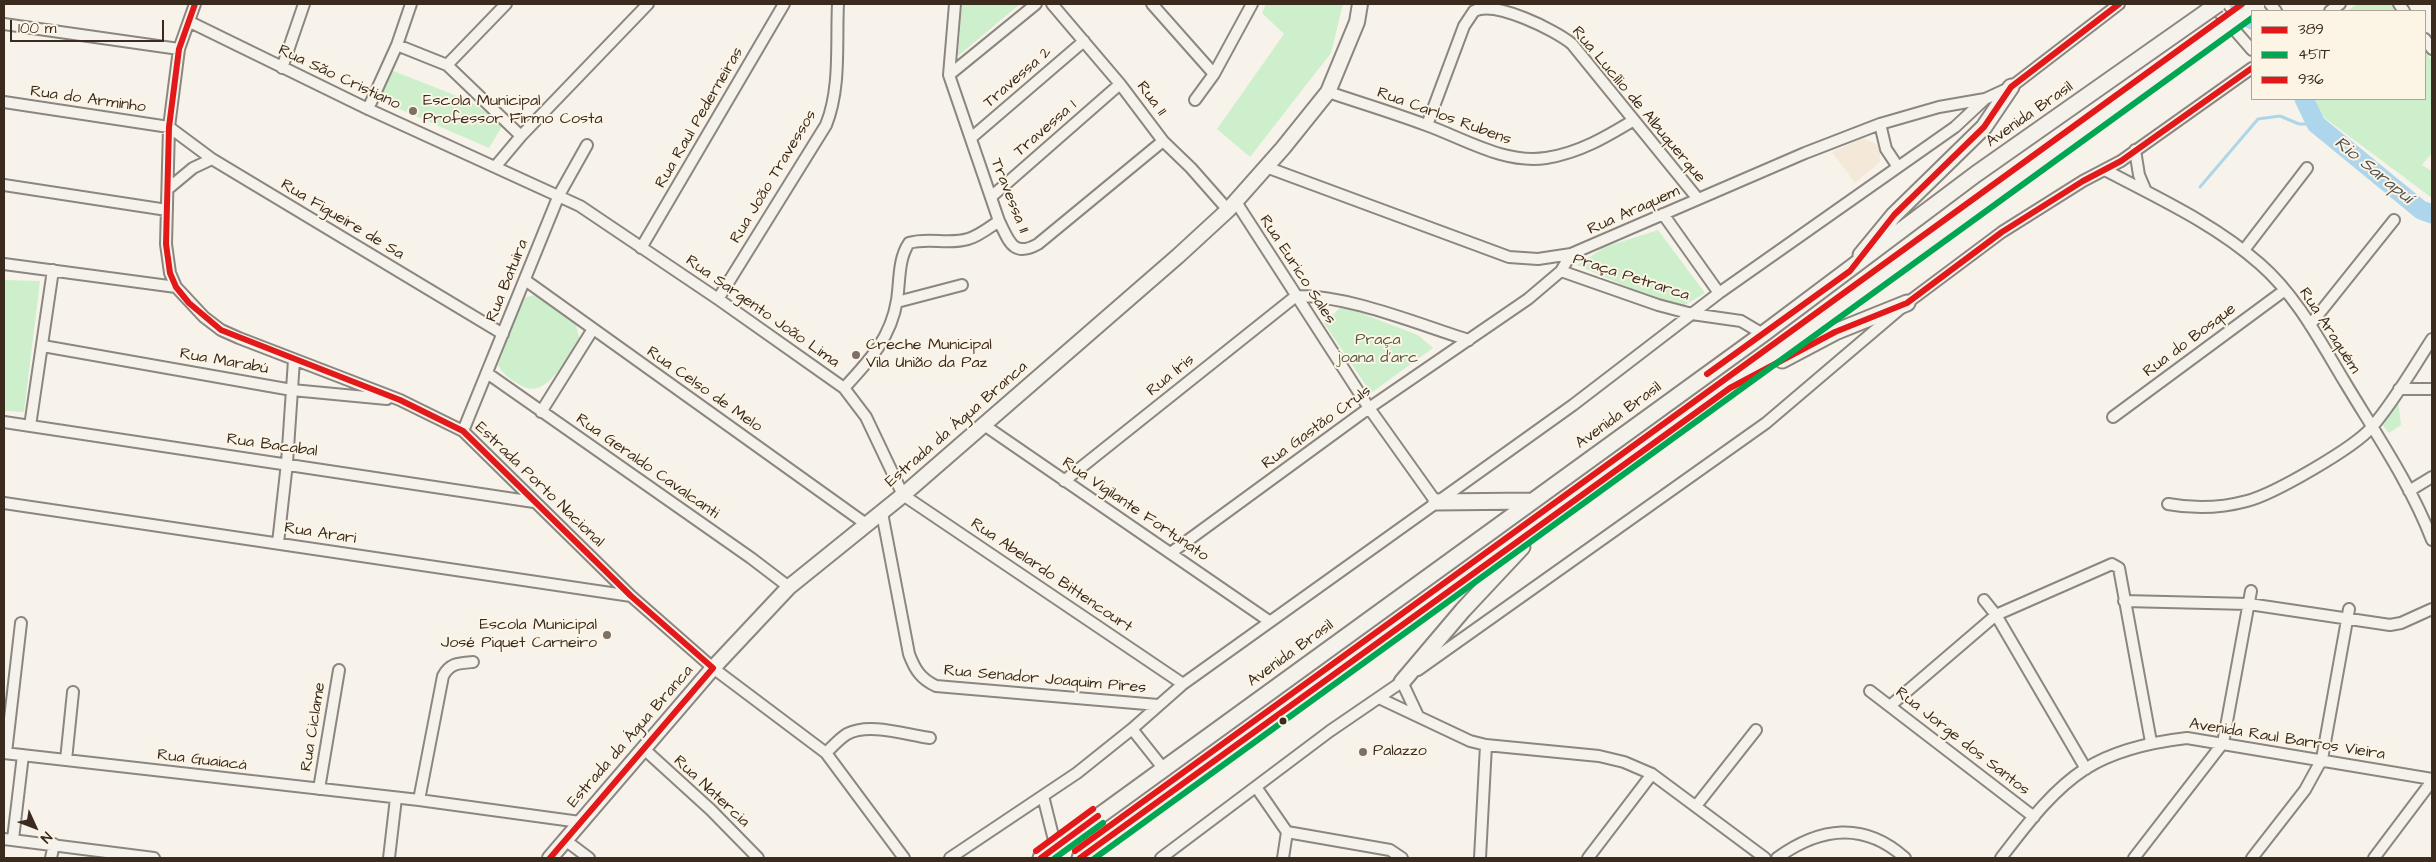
<!DOCTYPE html>
<meta charset="utf-8">
<style>
body{margin:0}
#map{position:relative;width:2436px;height:862px;overflow:hidden;background:#f7f3ea;font-family:"Architects Daughter",sans-serif}
canvas{display:block}
.frame{position:absolute;inset:0;border:5px solid #3b2a1e;pointer-events:none}
.legend{position:absolute;left:2251px;top:10px;width:175px;height:90px;box-sizing:border-box;background:#fcf5e5;border:1px solid #afa495;margin:0;padding:6px 9px;list-style:none;font-size:15px;color:#3b2a1e}
.legend li{display:flex;align-items:center;gap:10px;height:25px}
.legend b{width:25px;border:1px solid #afa495}
.north{position:absolute;left:10px;top:802px;width:50px;height:50px;-webkit-text-stroke:4px #fcf5e5;paint-order:stroke;rotate:133deg;font-size:14px;font-weight:700;line-height:20px;text-align:center;color:#3b2a1e}
.north::after{content:'';display:block;margin:auto;width:18px;height:22px;background:#3b2a1e;clip-path:polygon(50% 0,100% 100%,50% 72%,0 100%)}
.scale{position:absolute;left:10px;top:20px;width:154px;height:22px;box-sizing:border-box;border:2px solid #3b2a1e;border-top:0;padding-left:6px;font-size:15px;line-height:18px;white-space:nowrap;color:#3b2a1e;-webkit-text-stroke:4px #fcf5e5;paint-order:stroke}
</style>
<div id="map">
<canvas width="2436" height="862"></canvas>
<div class="frame"></div>
<ul class="legend">
<li><b style="height:6px;background:#e31919"></b>389</li>
<li><b style="height:6px;background:#00a651"></b>451T</li>
<li><b style="height:6px;background:#e31919"></b>936</li>
</ul>
<div class="north">N</div>
<div class="scale">100 m</div>
</div>
<script>
const ctx = document.querySelector('canvas').getContext('2d');
ctx.lineJoin = 'round';
function paint(path, color) { ctx.fillStyle = color; ctx.fill(path, 'evenodd'); }
function trace(path, color, width, dash) { ctx.strokeStyle = color; ctx.lineWidth = width; ctx.lineCap = dash ? 'butt' : 'round'; ctx.setLineDash(dash || []); ctx.stroke(path); }
function drawText(font, color, halo, rows, align = 'center') {
  ctx.font = font + ' "Architects Daughter",sans-serif'; ctx.lineWidth = 4; ctx.setLineDash([]); ctx.textBaseline = 'middle'; ctx.strokeStyle = halo; ctx.fillStyle = color; for (const [text, x, y, turn = 0] of rows) {
    ctx.save(); ctx.translate(x, y); ctx.rotate((+turn || 0) * Math.PI / 180); ctx.textAlign = isNaN(turn) ? turn : align; if (halo) ctx.strokeText(text, 0, 0); ctx.fillText(text, 0, 0); ctx.restore();
  }
}
paint(new Path2D(`
 M 1863,138 L 1876,144 L 1880,150 L 1880,162 L 1855,183 L 1832,152 Z`), '#f4e8d8');
paint(new Path2D(`
 M 962,4 L 1020,4 L 958,56 Z
 M 1266,4 L 1343,4 L 1331,53 L 1250,157 L 1217,129 L 1284,34 L 1262,13 Z
 M 2357,4 L 2391,4 L 2396,11 L 2347,11 Z
 M 2425,50 L 2432,61 L 2432,153 L 2422,165 L 2432,171 L 2432,198 L 2314,110 L 2309,99 L 2425,99 Z
 M 391,70 L 467,100 L 504,123 L 489,148 L 388,104 L 382,94 Z
 M 1658,230 L 1705,293 L 1678,309 L 1577,265 L 1605,247 Z
 M 4,280 L 40,281 L 24,412 L 4,411 Z
 M 536,295 L 542,296 L 575,321 L 579,338 C 566,356 548,402 520,385 C 510,379 504,375 498,365 L 520,305 L 526,297 Z
 M 1342,306 L 1418,335 L 1433,348 L 1371,393 L 1324,323 Z
 M 2398,399 L 2401,425 L 2389,433 L 2383,426 L 2384,421 Z`), '#cdefcc');
trace(new Path2D(`
 M 2200,187 L 2258,119 L 2280,116 L 2299,124 L 2316,124`), '#add6ec', 3);
trace(new Path2D(`
 M 2239,4 L 2252,20
 M 2304,99 L 2316,124 L 2421,210 L 2432,214`), '#add6ec', 19);
const minor = new Path2D(`
 M 195,4 L 179,49 L 169,127 L 166,244 L 170,273 L 176,287 L 204,317 L 221,330 L 239,338 L 400,400 L 463,431 L 631,596 L 713,668 L 826,753 L 904,858
 M 955,4 L 949,75 L 999,221 C 1009,241 1013,258 1038,244 L 1163,141
 M 1052,4 L 1120,84 L 1163,141 L 1191,168 L 1228,210
 M 1152,4 L 1214,74
 M 2212,4 L 2252,50
 M 2270,4 L 2276,11
 M 2399,4 L 2404,11
 M 2330,11 L 2340,4
 M 190,22 L 368,109 L 580,206 L 718,299 L 844,388 L 866,417 L 903,495 L 1183,684
 M 4,24 L 179,49
 M 2425,39 L 2432,49
 M 397,45 L 447,65 L 521,136
 M 447,65 L 506,4
 M 282,68 L 304,4
 M 949,75 L 1036,4
 M 1328,92 C 1361,103 1394,113 1426,125 C 1465,139 1504,164 1546,158 C 1579,153 1606,137 1634,120
 M 1195,100 L 1214,74 L 1252,4
 M 4,102 L 169,127 L 212,159 L 503,334
 M 368,109 L 397,45 L 411,4
 M 1880,124 L 1886,149 L 1898,167
 M 1427,125 L 1464,26 L 1474,11 C 1495,0 1555,30 1572,44 L 1698,199
 M 971,138 L 1084,41
 M 2135,150 L 2139,175 L 2145,189
 M 495,167 L 521,136 L 648,4
 M 1266,167 L 1509,257 L 1538,259 L 1571,254 L 1805,153 L 1880,124 L 1939,107 L 1985,99 L 2011,87 L 2119,4
 M 2105,170 C 2158,198 2215,224 2260,264 C 2297,296 2321,343 2346,384 C 2376,434 2411,485 2432,540
 M 4,185 L 167,210
 M 169,188 L 193,168 L 212,159
 M 991,197 L 1120,84
 M 1236,202 L 1369,408 L 1436,502
 M 1663,214 L 1719,293
 M 641,248 L 784,4
 M 2244,250 L 2307,168
 M 4,264 L 176,287
 M 1561,271 L 1658,305 L 1692,314 L 1741,321 L 1763,334
 M 525,280 L 866,524
 M 718,299 L 826,125 C 841,88 836,43 838,4
 M 897,302 L 962,285
 M 2310,325 L 2394,220
 M 43,346 L 292,390 L 387,399
 M 487,373 L 751,558 L 789,587
 M 844,388 C 869,361 891,338 897,300 C 900,281 898,259 909,243 C 928,237 949,245 968,239 C 979,236 990,227 999,221
 M 2399,389 L 2432,389
 M 541,412 L 593,329
 M 2113,417 L 2285,290
 M 4,422 L 534,502
 M 984,425 L 1269,621
 M 30,426 L 53,270
 M 463,431 L 559,195 L 587,145
 M 1064,481 L 1296,296 C 1349,295 1417,324 1469,340
 M 2409,491 L 2432,477
 M 4,503 L 631,596
 M 2168,504 C 2195,509 2221,508 2247,501 C 2274,494 2354,448 2372,427 C 2395,400 2413,368 2432,339
 M 882,513 L 909,654 C 915,670 921,679 936,686 L 1158,705
 M 278,543 L 287,463 L 294,360
 M 1172,552 L 1369,408 L 1528,299 L 1561,271 L 1571,254
 M 1984,600 L 1996,615 L 2086,769
 M 2124,601 L 2249,604 L 2390,625 L 2401,623 L 2432,609
 M 1418,670 L 1766,423 L 1907,303 L 2002,232 L 2083,181 L 2121,161 L 2252,68
 M 1402,682 L 1418,716
 M 1870,691 L 2034,817
 M 1381,699 L 1470,741 L 1486,745 L 1599,756 L 1624,762 L 1652,774 L 1765,858
 M 1891,705 L 1996,615 L 2112,564 L 2119,568 L 2151,742
 M 1132,729 L 1163,768
 M 644,749 L 711,810 L 758,858
 M 4,753 L 419,800 L 580,822
 M 6,753 L 21,623
 M 826,753 C 832,747 839,739 847,734 C 870,722 906,735 930,738
 M 66,760 L 73,692
 M 1256,787 L 1287,832 L 1283,858
 M 319,789 L 339,670
 M 1043,796 L 1056,848
 M 419,800 L 443,676 C 450,663 459,663 473,662
 M 1696,806 L 1756,730
 M 1287,832 L 1390,850 L 1402,858
 M 4,839 L 154,858
 M 13,839 L 23,755
 M 565,840 L 589,858
 M 51,858 L 54,844
 M 389,858 L 396,798
 M 950,858 L 1077,773 L 1132,729 L 1183,684 L 1573,405 L 1719,293 L 1955,127 L 1985,99
 M 1161,858 L 1330,731 L 1406,679
 M 1480,858 L 1486,745
 M 1588,858 L 1652,774
 M 1777,858 C 1820,827 1864,821 1905,858
 M 2001,858 C 2025,827 2051,791 2085,769 C 2115,750 2152,742 2187,738 L 2432,779
 M 2134,858 L 2223,743 L 2251,591
 M 2252,858 L 2305,790 L 2322,759 L 2349,609
 M 2374,858 L 2432,781`);
const major = new Path2D(`
 M 550,858 L 713,668 L 789,587 L 903,495 L 1178,256 L 1228,210 L 1283,148 L 1328,92 L 1357,22 L 1360,4`);
const highway = new Path2D(`
 M 1861,255 L 1894,215 L 1984,127 L 2011,87
 M 1782,360 L 1835,332 L 1907,303
 M 1436,502 L 1531,501
 M 1402,682 L 1463,610 L 1522,547
 M 1041,858 L 1763,334 L 1976,174 L 2208,11
 M 1080,858 L 2029,171 L 2222,29`);
trace(minor, '#8b867f', 14);
trace(major, '#8b867f', 18);
trace(highway, '#8b867f', 19);
trace(minor, '#f5f2ec', 10);
trace(major, '#f5f2ec', 14);
trace(highway, '#f5f2ec', 15);
const highwayBridge = new Path2D(`
 M 2208,11 L 2218,4
 M 2222,29 L 2257,4`);
trace(highwayBridge, '#8b867f', 19, []);
trace(highwayBridge, '#f5f2ec', 15);
trace(new Path2D(`
 M 195,4 L 179,49 L 169,127 L 166,244 L 170,273 L 176,287 L 189,303 L 221,330 L 400,400 L 463,431 L 631,596 L 713,668
 M 1707,374 L 1850,271 L 1894,215 L 1984,127 L 2011,87 L 2119,4
 M 550,858 L 713,668
 M 1041,858 L 1098,816
 M 1080,858 L 1730,388 L 1835,332 L 1907,303 L 2002,232 L 2083,181 L 2121,161 L 2252,68`), '#e31919', 6);
trace(new Path2D(`
 M 1055,858 L 1103,823
 M 1095,858 L 2252,18`), '#00a651', 6);
trace(new Path2D(`
 M 1036,851 L 1093,809
 M 1075,851 L 2242,4`), '#e31919', 6);
for (const [x, y, r, color] of [
 [413,111,5,"#7d7065"],
 [856,355,5,"#7d7065"],
 [607,635,5,"#7d7065"],
 [1283,721,4.5,"#3b2a1e"],
 [1363,752,5,"#7d7065"]
]) { const dot = new Path2D(); dot.arc(x, y, r, 0, 2 * Math.PI); ctx.fillStyle = color; ctx.fill(dot); trace(dot, '#fcf5e5', 2); }
drawText('16px', '#3b2a1e', '#fcf5e5', [
 ["Rua São Cristiano",339,78,25],
 ["Travessa 2",1018,78,-41],
 ["Rua 11",1151,99,53],
 ["Rua do Arminho",88,100,8],
 ["Rua Lucílio de Albuquerque",1638,105,50],
 ["Avenida Brasil",2030,115,-35],
 ["Rua Carlos Rubens",1444,117,20],
 ["Rua Raul Pederneiras",700,118,-60],
 ["Travessa 1",1046,129,-41],
 ["Rua João Travessos",774,177,-59],
 ["Travessa 11",1009,196,68],
 ["Rua Araquem",1634,211,-24],
 ["Rua Figueire de Sa",342,220,31],
 ["Rua Eurico Sales",1297,270,57],
 ["Praça Petrarca",1631,278,18],
 ["Rua Batuira",508,281,-68],
 ["Rua Sargento João Lima",762,312,35],
 ["Rua Araquém",2329,331,57],
 ["Rua do Bosque",2190,341,-37],
 ["Rua Marabú",224,362,10],
 ["Rua Íris",1171,376,-39],
 ["Rua Celso de Melo",704,390,35],
 ["Avenida Brasil",1619,416,-36],
 ["Estrada da Água Branca",957,425,-41],
 ["Rua Gastão Cruls",1317,428,-36],
 ["Rua Bacabal",272,446,8],
 ["Rua Geraldo Cavalcanti",647,467,35],
 ["Estrada Porto Nacional",539,485,44],
 ["Rua Vigilante Fortunato",1135,510,34],
 ["Rua Arari",320,534,9],
 ["Rua Abelardo Bittencourt",1051,576,34],
 ["Avenida Brasil",1291,654,-36],
 ["Rua Senador Joaquim Pires",1045,680,5],
 ["Rua Ciclame",314,727,-81],
 ["Estrada da Água Branca",631,737,-49],
 ["Avenida Raul Barros Vieira",2287,740,9],
 ["Rua Jorge dos Santos",1962,742,38],
 ["Rua Guaiacá",202,761,7],
 ["Rua Natercia",711,792,43]
]);
drawText('16px', '#3b2a1e', '#fcf5e5', [
 ["Escola Municipal",423,102],
 ["Professor Firmo Costa",423,120],
 ["Creche Municipal",866,346],
 ["Vila União da Paz",866,364],
 ["Escola Municipal",597,626,"right"],
 ["José Piquet Carneiro",597,644,"right"],
 ["Palazzo",1373,752]
], 'left');
drawText('16px', '#575a43', '#fcf5e5', [
 ["Praça",1378,341],
 ["joana d'arc",1378,359]
]);
drawText('italic 18px', '#505252', '#fcf5e5', [
 ["Rio Sarapuí",2373,171,39]
]);
</script>
